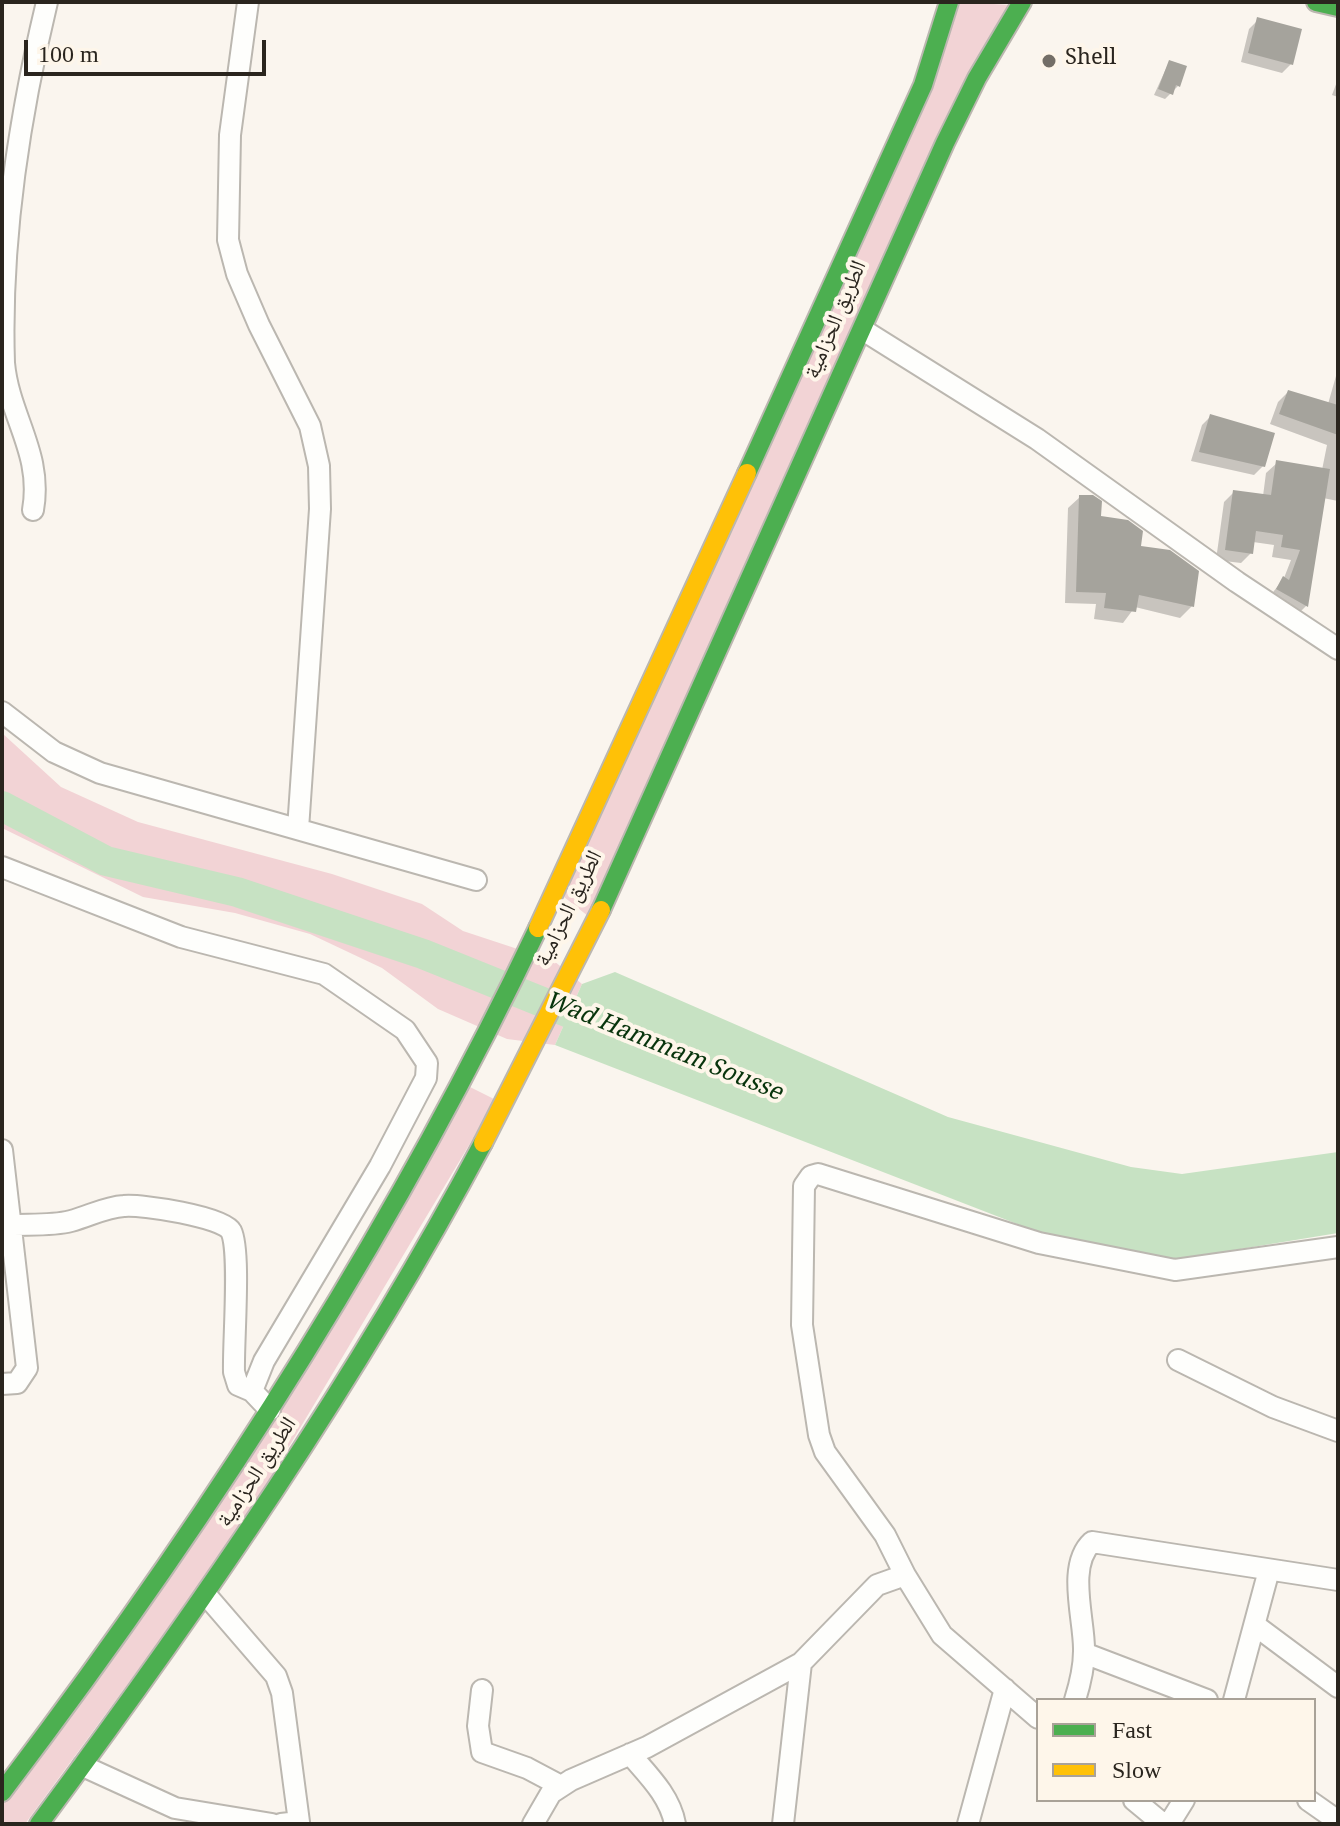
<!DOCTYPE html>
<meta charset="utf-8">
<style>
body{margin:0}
#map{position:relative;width:1340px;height:1826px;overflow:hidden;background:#faf5ee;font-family:Georgia,serif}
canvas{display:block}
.frame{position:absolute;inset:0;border:4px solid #2a251e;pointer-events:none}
.legend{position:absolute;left:1036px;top:1698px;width:280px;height:104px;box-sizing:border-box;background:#fef6ea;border:2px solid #a9a298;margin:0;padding:10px 14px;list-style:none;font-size:24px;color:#2a251e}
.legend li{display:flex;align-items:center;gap:16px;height:40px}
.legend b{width:40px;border:2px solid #a9a298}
.scale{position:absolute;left:24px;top:40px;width:242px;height:36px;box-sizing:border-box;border:4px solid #2a251e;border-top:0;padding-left:10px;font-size:24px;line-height:28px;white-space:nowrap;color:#2a251e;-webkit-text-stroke:6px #fef6ea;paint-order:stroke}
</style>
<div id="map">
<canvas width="1340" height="1826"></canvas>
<div class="frame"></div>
<ul class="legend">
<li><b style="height:10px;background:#4caf50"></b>Fast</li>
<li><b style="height:10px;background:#ffc107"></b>Slow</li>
</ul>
<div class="scale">100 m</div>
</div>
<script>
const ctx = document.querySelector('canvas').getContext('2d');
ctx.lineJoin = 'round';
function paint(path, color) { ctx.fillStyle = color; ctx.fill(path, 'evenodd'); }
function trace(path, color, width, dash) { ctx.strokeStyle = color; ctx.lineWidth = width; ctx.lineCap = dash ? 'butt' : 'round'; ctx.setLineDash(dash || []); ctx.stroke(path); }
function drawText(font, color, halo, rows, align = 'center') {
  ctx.font = font + ' Georgia,"Noto Naskh Arabic",serif'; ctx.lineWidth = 8; ctx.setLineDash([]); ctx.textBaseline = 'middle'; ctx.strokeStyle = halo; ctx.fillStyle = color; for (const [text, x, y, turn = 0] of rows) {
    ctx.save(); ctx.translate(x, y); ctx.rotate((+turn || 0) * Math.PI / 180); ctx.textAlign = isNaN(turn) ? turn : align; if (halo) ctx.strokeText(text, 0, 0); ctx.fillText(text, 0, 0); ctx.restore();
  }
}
paint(new Path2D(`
 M 958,2 L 1011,5 L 588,916 L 564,897 Z
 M 2,733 L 61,787 L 138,822 L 332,874 L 422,904 L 463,931 L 554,961 L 582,984 L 555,1045 L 507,1039 L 438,1009 L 382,968 L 310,934 L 235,913 L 143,897 L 2,828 Z
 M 470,1087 L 496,1100 L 232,1542 L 25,1824 L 2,1824 L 2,1806 Z`), '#f2d3d5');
paint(new Path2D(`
 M 615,972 L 948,1117 L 1131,1167 L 1182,1174 L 1338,1152 L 1338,1233 L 1173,1260 L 1043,1234 L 555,1045 L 582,984 Z`), '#c7e2c3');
paint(new Path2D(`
 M 1258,20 L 1291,64 L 1282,73 L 1241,62 L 1249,29 Z
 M 1169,62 L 1178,86 L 1165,99 L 1154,95 Z
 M 1338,79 L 1338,97 L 1332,95 Z
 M 1338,369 L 1338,501 L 1323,498 L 1306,606 L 1296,616 L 1267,600 L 1284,578 L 1291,560 L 1272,557 L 1274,545 L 1253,542 L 1251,553 L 1241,563 L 1216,560 L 1224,502 L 1234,492 L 1263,496 L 1266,473 L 1277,463 L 1322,470 L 1327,445 L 1270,424 L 1278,402 L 1288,392 L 1328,404 Z
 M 1211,416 L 1263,466 L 1254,475 L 1191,461 L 1202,425 Z
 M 1080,497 L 1099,518 L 1138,548 L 1192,606 L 1180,618 L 1135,607 L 1123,623 L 1094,619 L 1096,604 L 1065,603 L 1068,508 Z`), '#0003');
trace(new Path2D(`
 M 2,806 L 106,861 L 237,892 L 423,954 L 572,1014`), '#c7e2c3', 30);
paint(new Path2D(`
 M 1257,17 L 1302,29 L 1293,65 L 1248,53 Z
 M 1169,60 L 1187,66 L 1180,87 L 1176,85 L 1173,95 L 1158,89 Z
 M 1288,390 L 1338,405 L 1338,435 L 1279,414 Z
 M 1210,414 L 1275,433 L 1265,467 L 1199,452 Z
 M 1276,460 L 1330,469 L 1308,607 L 1276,589 L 1283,576 L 1289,580 L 1300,550 L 1281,547 L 1283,535 L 1256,531 L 1253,554 L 1225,550 L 1233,490 L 1271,495 Z
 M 1079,495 L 1093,495 L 1102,501 L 1101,516 L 1128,520 L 1143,531 L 1141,546 L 1170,550 L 1199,571 L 1194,607 L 1139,595 L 1136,612 L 1104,608 L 1106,593 L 1076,592 Z`), '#a5a39c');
const street = new Path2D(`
 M 248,2 L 230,135 L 228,240 L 237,274 L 259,325 L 310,426 L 319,466 L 320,509 L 298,829
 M 863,330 L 1037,439 L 1237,582 L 1338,649
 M 33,510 C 43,453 9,417 4,363 C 0,243 19,118 47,2
 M 2,712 L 54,752 L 100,773 L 476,880
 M 2,867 L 181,937 L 324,974 L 405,1030 L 427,1063 L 426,1078 L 380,1166 L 264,1361 L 252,1391 L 270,1410
 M 2,1150 L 27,1368 L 17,1383 L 2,1384
 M 10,1225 C 29,1224 52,1226 71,1221 C 90,1216 105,1207 124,1206 C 141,1204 224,1217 231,1231 C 241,1251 233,1343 234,1372 L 238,1385 L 252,1391
 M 1178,1360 L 1273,1407 L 1338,1431
 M 905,1575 L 885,1535 L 825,1452 L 819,1435 L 802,1325 L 804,1186 L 811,1176 L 818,1174 L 1039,1243 L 1175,1270 L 1338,1247
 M 207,1596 L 276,1676 L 282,1693 L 299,1822 L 281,1824
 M 1256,1626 L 1338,1687
 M 1084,1653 L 1207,1700
 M 482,1690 L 478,1726 L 482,1752 L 527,1768 L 561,1786
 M 1075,1700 C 1080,1684 1084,1668 1084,1651 C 1085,1621 1066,1566 1092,1542 L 1338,1580
 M 1234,1700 L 1269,1570
 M 630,1754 C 648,1775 670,1796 675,1824
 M 83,1766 L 175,1808 L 272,1824
 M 1134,1800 L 1163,1824
 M 1308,1800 L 1338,1821
 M 533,1824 L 551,1793 L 571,1780 L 647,1747 L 801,1663 L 877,1585 L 905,1575 L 942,1635 L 1038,1718
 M 783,1824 L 801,1663
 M 968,1824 L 1005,1689
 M 1169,1824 L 1184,1800`);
const fast = new Path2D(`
 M 1316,2 L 1338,7
 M 747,473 L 923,85 L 949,2
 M 601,910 L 945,143 L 977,78 L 1022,2
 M 2,1792 C 208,1521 392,1236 538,928
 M 39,1824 C 201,1606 355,1383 483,1143`);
const slow = new Path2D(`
 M 538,928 L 747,473
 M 483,1143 L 601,910`);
trace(street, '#bbb7b0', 24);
trace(fast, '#bbb7b0', 22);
trace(slow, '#bbb7b0', 22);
trace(street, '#fefefc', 20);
trace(fast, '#4caf50', 18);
trace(slow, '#ffc107', 18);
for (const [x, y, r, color] of [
 [1049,61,8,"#736e67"]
]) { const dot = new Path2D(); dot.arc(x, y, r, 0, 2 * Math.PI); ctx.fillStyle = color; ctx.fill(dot); trace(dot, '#fef6ea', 3); }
drawText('22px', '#2a251e', '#fef6ea', [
 ["Shell",1065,61]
], 'left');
drawText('22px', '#2a251e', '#fef6ea', [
 ["الطريق الحزامية",839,321,-67],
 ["الطريق الحزامية",572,910,-64],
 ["الطريق الحزامية",260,1474,-57]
]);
drawText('italic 24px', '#08340c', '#fef6ea', [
 ["Wad Hammam Sousse",662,1050,22]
]);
</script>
